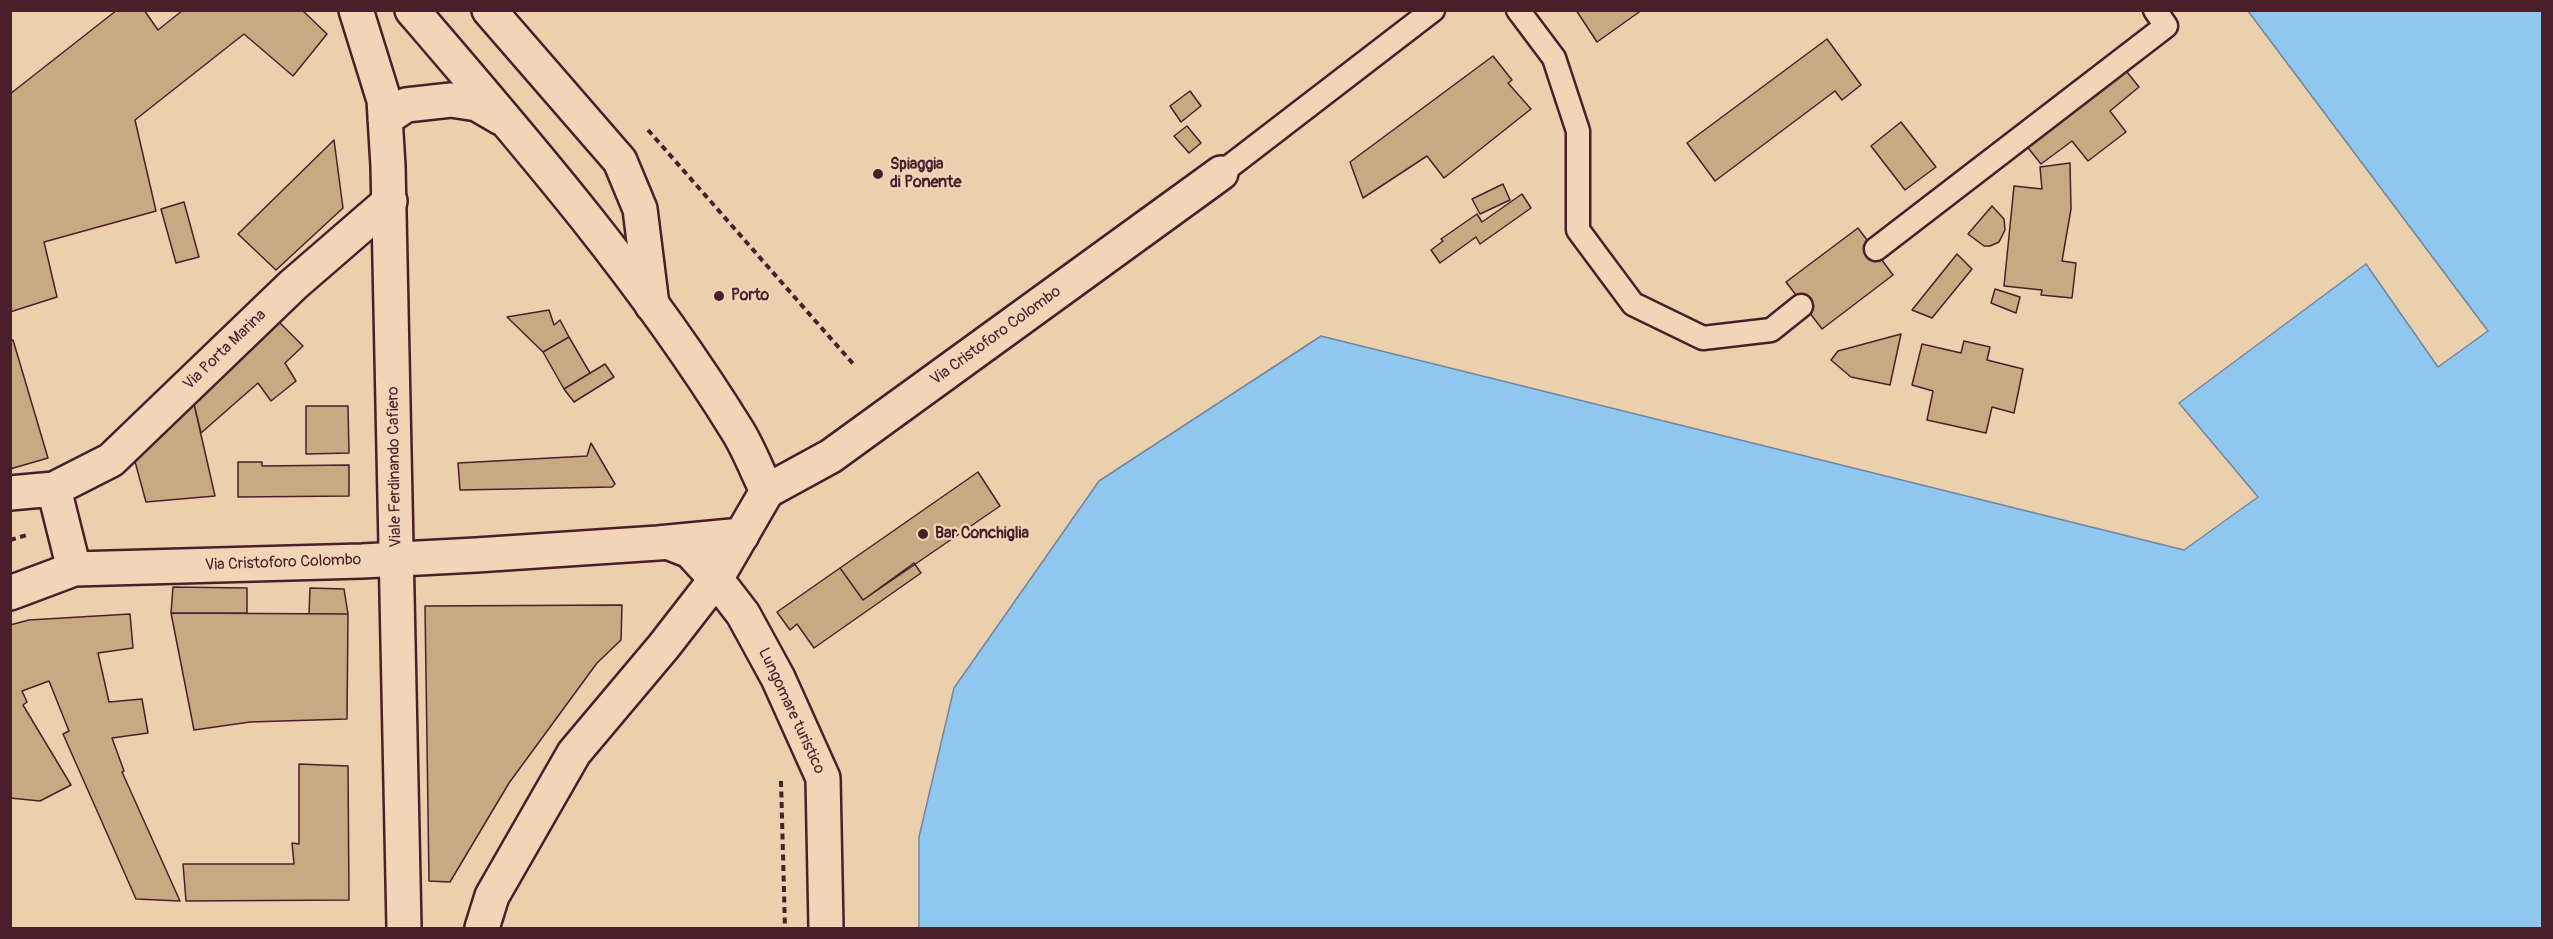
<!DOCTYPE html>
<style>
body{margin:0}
#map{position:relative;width:2553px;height:939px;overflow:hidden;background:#ebd0ae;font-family:Pangolin,sans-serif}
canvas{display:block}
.frame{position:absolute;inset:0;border:12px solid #4a1f2b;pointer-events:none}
</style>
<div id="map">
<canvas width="2553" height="939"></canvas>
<div class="frame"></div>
</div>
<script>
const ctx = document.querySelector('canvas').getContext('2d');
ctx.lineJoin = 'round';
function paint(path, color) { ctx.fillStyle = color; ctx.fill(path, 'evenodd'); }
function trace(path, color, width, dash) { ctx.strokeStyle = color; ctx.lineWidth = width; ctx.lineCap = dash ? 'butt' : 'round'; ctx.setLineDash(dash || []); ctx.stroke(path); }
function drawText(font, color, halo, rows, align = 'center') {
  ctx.font = font + ' Pangolin,sans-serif'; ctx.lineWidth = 4.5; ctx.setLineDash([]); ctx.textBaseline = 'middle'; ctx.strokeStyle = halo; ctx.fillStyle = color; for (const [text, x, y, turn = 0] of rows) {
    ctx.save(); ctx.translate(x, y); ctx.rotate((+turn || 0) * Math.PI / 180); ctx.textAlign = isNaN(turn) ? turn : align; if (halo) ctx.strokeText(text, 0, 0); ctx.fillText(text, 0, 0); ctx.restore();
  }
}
const water = new Path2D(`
 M 2248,11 L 2542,11 L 2542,928 L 919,928 L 919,837 L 954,688 L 1099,481 L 1321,336 L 2184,550 L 2258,497 L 2179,403 L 2366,264 L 2438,367 L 2488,331 Z`);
paint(water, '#90c7ee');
trace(water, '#7484a0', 1.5);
const building = new Path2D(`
 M 117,10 L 144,10 L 158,30 L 183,10 L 302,10 L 327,34 L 293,76 L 244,34 L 135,120 L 156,211 L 44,242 L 57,297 L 10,312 L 10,94 Z
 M 1576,10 L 1642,10 L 1597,42 Z
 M 1827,39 L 1861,85 L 1842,100 L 1835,91 L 1715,181 L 1687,143 Z
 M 1493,56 L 1512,80 L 1508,83 L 1531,109 L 1444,178 L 1427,156 L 1363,198 L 1350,162 Z
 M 2123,67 L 2139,87 L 2110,111 L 2126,132 L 2088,161 L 2072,141 L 2041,164 L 2025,144 Z
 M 1190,91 L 1201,106 L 1181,122 L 1170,106 Z
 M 1901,122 L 1936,167 L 1905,190 L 1871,146 Z
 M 1187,126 L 1201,143 L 1189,153 L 1174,136 Z
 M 334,140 L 343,208 L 276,270 L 238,234 Z
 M 2070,163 L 2071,209 L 2062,261 L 2076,263 L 2072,298 L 2041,295 L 2042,290 L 2004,286 L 2014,186 L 2042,189 L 2040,167 Z
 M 1503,184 L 1510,200 L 1480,214 L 1472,199 Z
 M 1522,194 L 1531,208 L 1480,244 L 1476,237 L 1440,263 L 1431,250 L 1443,241 L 1441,239 L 1477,214 L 1482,222 Z
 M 184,202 L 199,257 L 176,263 L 161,209 Z
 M 1992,206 L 2004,219 L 2005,230 L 1999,242 L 1990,246 L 1984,246 L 1968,234 Z
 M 1858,228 L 1893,275 L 1822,329 L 1786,282 Z
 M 1957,254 L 1972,269 L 1932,318 L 1912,310 Z
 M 1995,289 L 2020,297 L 2016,313 L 1991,303 Z
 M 549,310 L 554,325 L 560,320 L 569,337 L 543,352 L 507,317 Z
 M 278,321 L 303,346 L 285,363 L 296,381 L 271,401 L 258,383 L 201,433 L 194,404 Z
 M 1901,334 L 1890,385 L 1851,377 L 1831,360 L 1838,351 Z
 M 569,337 L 590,373 L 564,389 L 543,352 Z
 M 13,340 L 48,458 L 10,469 L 10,341 Z
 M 1964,341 L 1990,347 L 1987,360 L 2023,369 L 2014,413 L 1992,407 L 1986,433 L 1927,420 L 1933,391 L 1912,385 L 1922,344 L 1961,353 Z
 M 605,364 L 614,377 L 574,402 L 564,389 Z
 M 194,404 L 215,496 L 146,502 L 134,458 Z
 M 306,406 L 348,406 L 349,453 L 306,454 Z
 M 591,443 L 615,484 L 612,487 L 460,490 L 458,463 L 587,456 Z
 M 238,462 L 262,462 L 262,466 L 349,465 L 349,496 L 238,497 Z
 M 978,472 L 1000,506 L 863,600 L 840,568 Z
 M 914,563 L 921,573 L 814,648 L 797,624 L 790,630 L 777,612 L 840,568 L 863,600 Z
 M 173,587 L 247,588 L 247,613 L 171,613 Z
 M 310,588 L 344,589 L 348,614 L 309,614 Z
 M 622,605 L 621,640 L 597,663 L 509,783 L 450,882 L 429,881 L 425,606 Z
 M 171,613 L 348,614 L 347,719 L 250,722 L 194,730 Z
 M 130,614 L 133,648 L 98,653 L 109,702 L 142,699 L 148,733 L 112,738 L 124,771 L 122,772 L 180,901 L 136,899 L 63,734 L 69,731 L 49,681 L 22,691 L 27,702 L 23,705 L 71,785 L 40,801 L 10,798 L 10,625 L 29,620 Z
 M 299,764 L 348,766 L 349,900 L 186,901 L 183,864 L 294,864 L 292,843 L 299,844 Z`);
paint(building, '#c7aa81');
trace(building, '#4a1f2b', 1.5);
const lane = new Path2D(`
 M 1518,10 L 1554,58 L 1578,131 L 1578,230 L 1633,304 L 1703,338 L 1771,330 L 1801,306
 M 1221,173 L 1433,10
 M 1876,249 L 2166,26 L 2155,10`);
const street = new Path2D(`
 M 489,10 L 620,161 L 640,209 L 652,305
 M 54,489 L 74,569
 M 767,491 L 831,456 L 1221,173
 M 10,493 L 54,489 L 111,460 L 293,285 L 390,201
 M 667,542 L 690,551 L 716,579 L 743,614 L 778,678 L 823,778 L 826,928
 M 10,593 L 74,569 L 362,561 L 476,555 L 658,543 L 742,535`);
const secondary = new Path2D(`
 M 356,10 L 384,100 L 388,166 L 404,928
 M 412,10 C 528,145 643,278 737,430 C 749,449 757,471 767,491 L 716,579 L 664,646 L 574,753 L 492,896 L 482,928
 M 385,119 L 406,105 L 451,100 L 477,104 L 501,118`);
trace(lane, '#4a1f2b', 27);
trace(street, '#4a1f2b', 38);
trace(secondary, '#4a1f2b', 38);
trace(new Path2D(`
 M 648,130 L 855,366
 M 10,540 L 27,535
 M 781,781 L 785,928`), '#4a1f2b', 4, [6, 4.5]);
trace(lane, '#f0d5b7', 22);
trace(street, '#f0d5b7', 33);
trace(secondary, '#f0d5b7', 33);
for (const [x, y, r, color] of [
 [878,174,6,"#4a1f2b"],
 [719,296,6,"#4a1f2b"],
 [923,534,6,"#4a1f2b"]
]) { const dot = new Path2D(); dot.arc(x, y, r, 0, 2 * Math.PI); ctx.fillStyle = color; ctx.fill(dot); trace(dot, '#f0d5b7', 2); }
drawText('bold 16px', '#4a1f2b', '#f0d5b7', [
 ["Spiaggia",890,165],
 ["di Ponente",890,183],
 ["Porto",731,296],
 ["Bar Conchiglia",935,534]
], 'left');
drawText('16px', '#4a1f2b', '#f0d5b7', [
 ["Via Cristoforo Colombo",996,336,-36],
 ["Via Porta Marina",225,350,-44],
 ["Viale Ferdinando Cafiero",395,467,-91],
 ["Via Cristoforo Colombo",283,563,-2],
 ["Lungomare turistico",791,711,65]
]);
</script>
